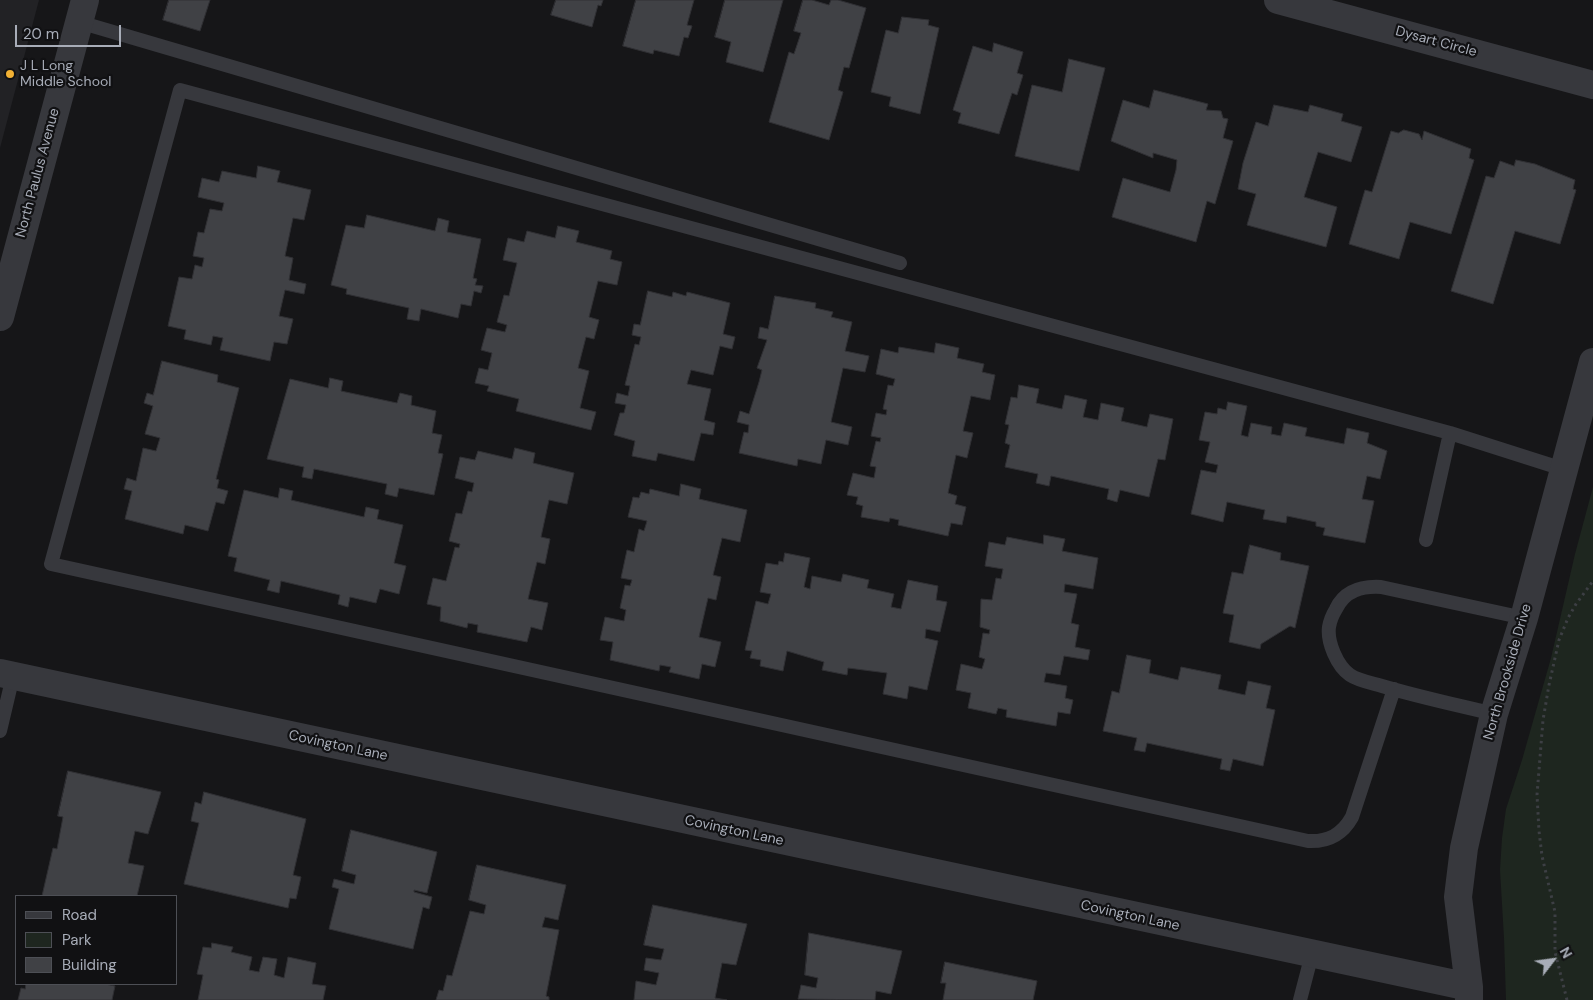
<!DOCTYPE html>
<style>
body{margin:0}
#map{position:relative;width:1593px;height:1000px;overflow:hidden;background:#161618;font-family:"DM Sans",sans-serif}
canvas{display:block}
.legend{position:absolute;left:15px;top:895px;width:162px;height:90px;box-sizing:border-box;background:#111113;border:1px solid #4d4f55;margin:0;padding:6px 9px;list-style:none;font-size:15px;color:#a8adb8}
.legend li{display:flex;align-items:center;gap:10px;height:25px}
.legend b{width:25px;border:1px solid #4d4f55}
.north{position:absolute;left:1528px;top:935px;width:50px;height:50px;-webkit-text-stroke:4px #111113;paint-order:stroke;rotate:60deg;font-size:14px;font-weight:700;line-height:20px;text-align:center;color:#a8adb8}
.north::after{content:'';display:block;margin:auto;width:18px;height:22px;background:#a8adb8;clip-path:polygon(50% 0,100% 100%,50% 72%,0 100%)}
.scale{position:absolute;left:15px;top:25px;width:106px;height:22px;box-sizing:border-box;border:2px solid #a8adb8;border-top:0;padding-left:6px;font-size:15px;line-height:18px;white-space:nowrap;color:#a8adb8;-webkit-text-stroke:4px #111113;paint-order:stroke}
</style>
<div id="map">
<canvas width="1593" height="1000"></canvas>
<ul class="legend">
<li><b style="height:6px;background:#37383d"></b>Road</li>
<li><b style="height:14px;background:#1e261f"></b>Park</li>
<li><b style="height:14px;background:#404145"></b>Building</li>
</ul>
<div class="north">N</div>
<div class="scale">20 m</div>
</div>
<script>
const ctx = document.querySelector('canvas').getContext('2d');
ctx.lineJoin = 'round';
function paint(path, color) { ctx.fillStyle = color; ctx.fill(path, 'evenodd'); }
function trace(path, color, width, dash) { ctx.strokeStyle = color; ctx.lineWidth = width; ctx.lineCap = dash ? 'butt' : 'round'; ctx.setLineDash(dash || []); ctx.stroke(path); }
function drawText(font, color, halo, rows, align = 'center') {
  ctx.font = font + ' "DM Sans",sans-serif'; ctx.lineWidth = 4.5; ctx.setLineDash([]); ctx.textBaseline = 'middle'; ctx.strokeStyle = halo; ctx.fillStyle = color; for (const [text, x, y, turn = 0] of rows) {
    ctx.save(); ctx.translate(x, y); ctx.rotate((+turn || 0) * Math.PI / 180); ctx.textAlign = isNaN(turn) ? turn : align; if (halo) ctx.strokeText(text, 0, 0); ctx.fillText(text, 0, 0); ctx.restore();
  }
}
paint(new Path2D(`
 M 0,0 L 39,0 L 0,148 Z`), '#222225');
paint(new Path2D(`
 M 1593,487 L 1593,1000 L 1506,1000 L 1504,938 L 1500,870 L 1502,838 L 1506,809 L 1522,760 L 1551,658 L 1575,554 Z`), '#1e261f');
const building = new Path2D(`
 M 169,0 L 210,0 L 200,31 L 163,20 Z
 M 556,0 L 603,0 L 601,6 L 598,5 L 592,27 L 551,15 Z
 M 636,0 L 694,0 L 687,25 L 692,26 L 688,38 L 684,37 L 679,56 L 654,50 L 653,54 L 623,46 Z
 M 725,0 L 783,0 L 763,72 L 726,62 L 731,42 L 715,37 Z
 M 803,0 L 812,0 L 829,5 L 831,0 L 838,0 L 866,8 L 849,68 L 844,67 L 838,90 L 843,92 L 829,140 L 769,122 L 789,52 L 794,54 L 801,33 L 794,31 Z
 M 902,17 L 929,20 L 928,25 L 939,28 L 920,114 L 889,106 L 891,97 L 871,92 L 886,30 L 898,33 Z
 M 994,43 L 1023,52 L 1017,73 L 1023,75 L 1017,95 L 1012,93 L 999,134 L 958,123 L 961,113 L 953,110 L 973,46 L 992,52 Z
 M 1069,59 L 1105,68 L 1079,171 L 1015,156 L 1032,85 L 1062,92 Z
 M 1154,90 L 1208,104 L 1206,110 L 1221,111 L 1223,118 L 1228,119 L 1223,138 L 1233,141 L 1215,204 L 1207,201 L 1196,242 L 1112,217 L 1123,178 L 1170,192 L 1176,170 L 1177,160 L 1153,153 L 1153,158 L 1111,141 L 1123,100 L 1149,108 Z
 M 1274,105 L 1308,112 L 1310,105 L 1343,114 L 1341,121 L 1362,127 L 1351,162 L 1318,152 L 1304,197 L 1337,207 L 1326,247 L 1247,225 L 1256,194 L 1238,189 L 1243,163 L 1256,122 L 1268,126 Z
 M 1404,130 L 1419,134 L 1422,140 L 1424,131 L 1471,149 L 1469,158 L 1474,160 L 1451,234 L 1410,222 L 1399,259 L 1349,244 L 1365,190 L 1372,192 L 1391,131 L 1398,133 Z
 M 1516,160 L 1535,164 L 1575,180 L 1573,189 L 1576,190 L 1560,244 L 1515,231 L 1493,304 L 1451,291 L 1486,176 L 1494,178 L 1500,161 L 1514,166 Z
 M 258,166 L 280,171 L 277,182 L 311,190 L 304,220 L 293,218 L 285,256 L 293,258 L 289,280 L 306,284 L 304,294 L 285,290 L 279,316 L 293,319 L 287,344 L 274,342 L 270,361 L 220,350 L 223,338 L 213,336 L 211,345 L 184,339 L 186,330 L 168,326 L 179,277 L 192,279 L 195,265 L 202,267 L 204,258 L 193,256 L 198,232 L 204,233 L 210,209 L 222,211 L 224,203 L 198,197 L 202,178 L 219,182 L 222,171 L 256,178 Z
 M 367,215 L 435,231 L 438,218 L 449,221 L 447,232 L 481,239 L 473,278 L 477,279 L 475,285 L 483,286 L 481,293 L 474,291 L 471,306 L 461,304 L 458,318 L 421,309 L 419,321 L 407,319 L 409,308 L 346,294 L 347,289 L 331,285 L 346,225 L 364,228 Z
 M 558,226 L 579,231 L 576,242 L 612,251 L 610,259 L 622,262 L 617,285 L 598,281 L 589,317 L 599,320 L 594,339 L 586,337 L 578,368 L 589,371 L 580,408 L 596,412 L 591,430 L 516,411 L 519,399 L 487,391 L 489,386 L 475,383 L 479,368 L 488,370 L 492,353 L 481,350 L 487,328 L 505,332 L 507,325 L 497,322 L 504,295 L 509,296 L 517,263 L 503,260 L 508,238 L 524,242 L 527,231 L 555,238 Z
 M 648,291 L 672,297 L 673,292 L 686,296 L 687,292 L 730,303 L 723,334 L 735,337 L 732,349 L 720,346 L 713,375 L 691,370 L 687,384 L 711,389 L 704,420 L 715,423 L 713,435 L 701,433 L 694,461 L 658,453 L 656,461 L 632,456 L 635,441 L 614,435 L 620,413 L 624,413 L 626,405 L 615,403 L 617,393 L 628,396 L 630,386 L 625,385 L 635,344 L 639,345 L 641,337 L 632,335 L 634,324 L 640,325 Z
 M 775,296 L 816,303 L 815,308 L 833,312 L 831,317 L 852,322 L 845,351 L 869,356 L 865,372 L 843,368 L 831,422 L 852,427 L 848,445 L 826,440 L 821,464 L 798,459 L 797,466 L 739,453 L 744,432 L 748,433 L 749,425 L 737,422 L 740,411 L 749,414 L 759,382 L 762,370 L 757,368 L 767,340 L 758,338 L 760,327 L 768,329 Z
 M 936,343 L 959,348 L 957,358 L 984,364 L 982,372 L 995,375 L 990,400 L 971,396 L 963,431 L 973,433 L 967,458 L 956,455 L 948,493 L 957,496 L 955,504 L 966,507 L 962,525 L 951,523 L 948,536 L 898,525 L 899,520 L 890,518 L 889,522 L 861,517 L 863,506 L 856,504 L 858,497 L 847,495 L 853,473 L 874,478 L 876,467 L 870,466 L 876,441 L 880,442 L 881,438 L 871,436 L 876,413 L 886,415 L 887,410 L 883,409 L 888,385 L 893,386 L 895,379 L 876,374 L 881,349 L 898,353 L 899,347 L 934,353 Z
 M 162,361 L 218,375 L 217,382 L 239,388 L 216,479 L 219,480 L 217,488 L 228,491 L 224,504 L 216,502 L 208,531 L 185,525 L 183,534 L 125,519 L 132,491 L 124,489 L 127,478 L 136,481 L 143,448 L 156,451 L 160,438 L 145,434 L 153,406 L 144,403 L 147,393 L 153,395 Z
 M 330,378 L 343,381 L 341,391 L 397,403 L 400,393 L 412,396 L 411,405 L 436,411 L 432,433 L 442,435 L 438,453 L 443,454 L 434,495 L 399,488 L 397,497 L 385,494 L 387,484 L 314,469 L 312,479 L 302,477 L 304,467 L 267,459 L 290,379 L 328,388 Z
 M 1019,385 L 1039,389 L 1036,403 L 1062,409 L 1065,395 L 1087,400 L 1083,417 L 1098,420 L 1101,403 L 1124,408 L 1121,421 L 1147,427 L 1150,414 L 1173,419 L 1165,460 L 1158,459 L 1149,497 L 1120,490 L 1117,502 L 1107,499 L 1109,489 L 1051,476 L 1049,486 L 1036,483 L 1038,474 L 1005,467 L 1010,445 L 1005,443 L 1009,425 L 1005,424 L 1011,397 L 1017,398 Z
 M 1228,402 L 1247,406 L 1241,435 L 1248,437 L 1251,423 L 1272,427 L 1271,434 L 1281,436 L 1284,423 L 1307,428 L 1305,436 L 1344,444 L 1347,428 L 1369,433 L 1367,443 L 1387,451 L 1380,479 L 1367,476 L 1362,499 L 1374,501 L 1365,543 L 1323,535 L 1325,528 L 1316,526 L 1316,522 L 1287,516 L 1286,523 L 1263,519 L 1265,510 L 1227,502 L 1223,522 L 1191,514 L 1201,470 L 1216,473 L 1218,465 L 1205,462 L 1210,442 L 1199,440 L 1205,412 L 1217,414 L 1218,408 L 1226,410 Z
 M 515,448 L 535,453 L 533,463 L 574,473 L 567,504 L 549,500 L 541,537 L 550,539 L 545,564 L 537,562 L 528,599 L 548,603 L 542,630 L 531,627 L 527,642 L 477,632 L 478,625 L 468,623 L 467,628 L 440,621 L 441,607 L 427,604 L 433,578 L 446,581 L 455,547 L 459,548 L 460,544 L 449,541 L 456,513 L 462,514 L 468,491 L 472,492 L 474,483 L 455,478 L 460,457 L 475,460 L 478,451 L 512,459 Z
 M 681,484 L 701,489 L 699,499 L 747,510 L 740,542 L 722,538 L 713,575 L 721,577 L 716,600 L 708,598 L 699,637 L 721,642 L 715,667 L 702,664 L 699,679 L 669,672 L 671,667 L 660,665 L 659,671 L 610,660 L 613,642 L 600,640 L 605,617 L 624,621 L 626,610 L 620,608 L 625,585 L 630,586 L 632,580 L 621,578 L 627,550 L 634,552 L 639,529 L 644,531 L 647,521 L 628,517 L 633,497 L 639,498 L 641,492 L 649,494 L 650,489 L 679,496 Z
 M 280,488 L 293,491 L 291,500 L 364,517 L 366,507 L 379,510 L 377,519 L 403,525 L 394,563 L 406,566 L 399,594 L 380,589 L 376,603 L 350,597 L 348,607 L 338,604 L 340,595 L 281,581 L 279,593 L 267,590 L 270,580 L 234,571 L 237,558 L 228,556 L 244,490 L 278,498 Z
 M 1044,535 L 1065,539 L 1062,551 L 1098,558 L 1093,589 L 1065,584 L 1064,592 L 1077,594 L 1071,623 L 1079,625 L 1075,647 L 1090,650 L 1088,660 L 1064,656 L 1060,675 L 1046,673 L 1044,682 L 1067,686 L 1065,698 L 1073,700 L 1070,714 L 1058,712 L 1056,726 L 1006,717 L 1007,710 L 998,708 L 996,714 L 968,708 L 971,693 L 956,690 L 961,664 L 982,669 L 985,659 L 979,657 L 983,633 L 989,634 L 990,630 L 980,627 L 981,599 L 992,600 L 996,578 L 1001,579 L 1003,569 L 985,566 L 989,542 L 1005,545 L 1007,537 L 1043,544 Z
 M 1250,545 L 1281,553 L 1280,560 L 1309,566 L 1295,628 L 1290,626 L 1261,644 L 1260,649 L 1229,642 L 1234,615 L 1223,613 L 1232,572 L 1243,574 Z
 M 785,553 L 810,558 L 804,587 L 810,589 L 812,576 L 841,582 L 843,574 L 869,580 L 867,588 L 894,594 L 891,607 L 901,609 L 908,580 L 938,586 L 936,600 L 947,602 L 940,632 L 926,629 L 925,638 L 938,641 L 927,690 L 909,686 L 907,699 L 883,694 L 887,673 L 848,668 L 847,675 L 822,670 L 824,662 L 787,651 L 783,671 L 760,666 L 761,660 L 750,658 L 752,651 L 745,650 L 756,601 L 768,604 L 771,594 L 760,592 L 766,563 L 778,565 L 779,561 L 783,562 Z
 M 1127,655 L 1151,660 L 1149,673 L 1178,680 L 1181,667 L 1221,675 L 1218,689 L 1245,695 L 1248,681 L 1271,686 L 1266,708 L 1275,710 L 1263,766 L 1233,759 L 1230,771 L 1220,769 L 1222,759 L 1147,743 L 1145,752 L 1134,750 L 1137,738 L 1103,731 L 1112,691 L 1119,693 Z
 M 68,771 L 161,792 L 148,834 L 135,831 L 128,863 L 144,866 L 137,896 L 42,896 L 53,848 L 57,849 L 63,817 L 58,816 Z
 M 204,792 L 306,819 L 293,875 L 301,877 L 296,899 L 290,898 L 288,908 L 184,884 L 199,823 L 191,821 L 195,802 L 201,804 Z
 M 351,830 L 437,852 L 427,893 L 414,890 L 414,892 L 432,897 L 429,909 L 423,907 L 413,949 L 329,929 L 339,889 L 332,887 L 334,879 L 354,884 L 356,875 L 342,871 Z
 M 477,865 L 566,885 L 558,920 L 545,917 L 542,927 L 559,930 L 546,996 L 549,997 L 549,1000 L 436,1000 L 439,990 L 443,991 L 447,975 L 452,976 L 470,911 L 484,914 L 486,905 L 469,900 Z
 M 653,905 L 747,924 L 736,965 L 722,963 L 715,998 L 727,1000 L 634,1000 L 636,981 L 656,985 L 659,973 L 644,970 L 646,958 L 661,960 L 664,949 L 644,945 Z
 M 809,933 L 902,951 L 891,994 L 876,991 L 875,1000 L 798,999 L 801,985 L 816,988 L 818,978 L 805,975 Z
 M 212,943 L 233,947 L 231,952 L 252,957 L 249,970 L 259,972 L 263,957 L 277,959 L 274,975 L 284,978 L 288,957 L 316,963 L 312,984 L 326,986 L 323,1000 L 198,1000 L 203,975 L 197,974 L 203,947 L 211,948 Z
 M 945,962 L 1037,981 L 1033,1000 L 943,1000 L 946,983 L 941,983 Z
 M 26,984 L 105,984 L 115,986 L 112,1000 L 18,1000 L 21,988 L 25,989 Z`);
paint(building, '#404145');
trace(building, '#303034', 1);
trace(new Path2D(`
 M 1567,1000 L 1555,952 L 1555,912 L 1542,856 L 1539,831 L 1537,795 L 1543,720 L 1549,685 L 1559,640 L 1568,618 L 1576,604 L 1593,581`), '#3d3f44', 3, [2.5, 4]);
trace(new Path2D(`
 M 79,22 L 900,263
 M 1450,433 L 1563,469
 M 1394,689 L 1352,817 C 1342,835 1328,842 1308,841 L 51,564 L 180,90 L 1450,433 L 1426,540
 M 1494,714 C 1457,705 1419,697 1382,686 C 1372,683 1359,681 1350,675 C 1337,666 1327,642 1329,627 C 1330,621 1333,614 1336,609 C 1345,590 1362,586 1381,587 L 1524,618
 M 0,731 L 13,676
 M 1300,1000 L 1312,954`), '#37383d', 14);
trace(new Path2D(`
 M 1278,0 L 1593,85
 M 0,317 L 85,0
 M 0,673 L 1469,987
 M 1469,1000 L 1469,987 L 1458,897 L 1464,848 L 1494,714 L 1524,618 L 1593,362`), '#37383d', 28);
for (const [x, y, r, color] of [
 [10,74,5,"#f2b134"]
]) { const dot = new Path2D(); dot.arc(x, y, r, 0, 2 * Math.PI); ctx.fillStyle = color; ctx.fill(dot); trace(dot, '#111113', 2); }
drawText('14px', '#a8adb8', '#111113', [
 ["Dysart Circle",1436,42,15],
 ["North Paulus Avenue",38,173,-75],
 ["North Brookside Drive",1508,672,-74],
 ["Covington Lane",338,746,12],
 ["Covington Lane",734,831,12],
 ["Covington Lane",1130,916,12]
]);
drawText('14px', '#a8adb8', '#111113', [
 ["J L Long",20,66],
 ["Middle School",20,82]
], 'left');
</script>
